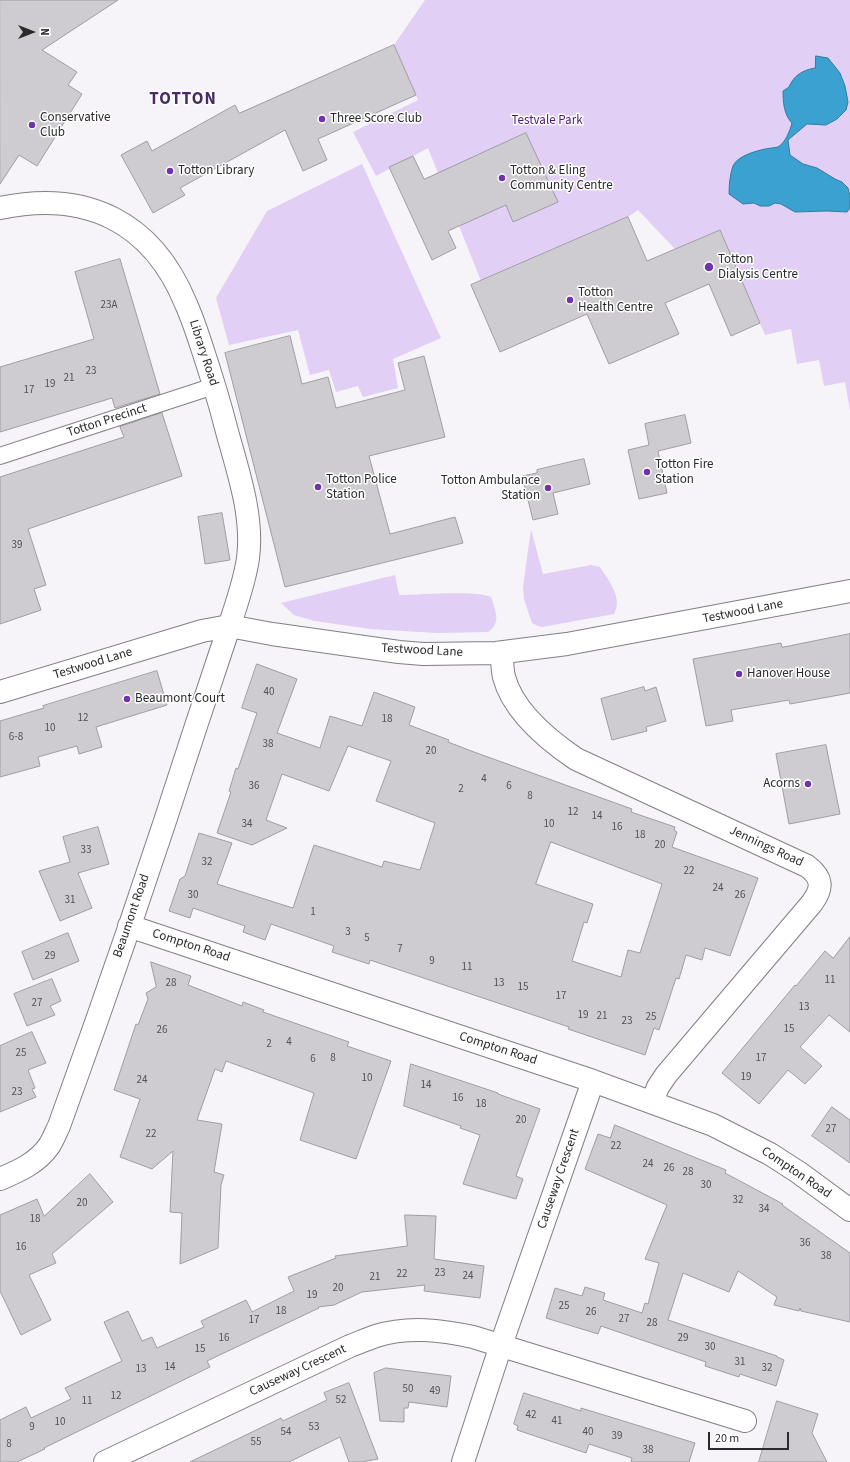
<!DOCTYPE html>
<style>
body{margin:0}
#map{position:relative;width:850px;height:1462px;overflow:hidden;background:#f6f3f9;font-family:"Source Sans 3",sans-serif}
canvas{display:block}
.north{position:absolute;left:12px;top:12px;width:40px;height:40px;-webkit-text-stroke:3px #fff;paint-order:stroke;rotate:90deg;font-size:11px;font-weight:700;line-height:16px;text-align:center;color:#2a292b}
.north::after{content:'';display:block;margin:auto;width:14px;height:18px;background:#2a292b;clip-path:polygon(50% 0,100% 100%,50% 72%,0 100%)}
.scale{position:absolute;left:708px;top:1432px;width:81px;height:18px;box-sizing:border-box;border:2px solid #2a292b;border-top:0;padding-left:5px;font-size:12px;line-height:14px;white-space:nowrap;color:#2a292b;-webkit-text-stroke:3px #fff;paint-order:stroke}
</style>
<div id="map">
<canvas width="850" height="1462"></canvas>
<div class="north">N</div>
<div class="scale">20 m</div>
</div>
<script>
const ctx = document.querySelector('canvas').getContext('2d');
ctx.lineJoin = 'round';
function paint(path, color) { ctx.fillStyle = color; ctx.fill(path, 'evenodd'); }
function trace(path, color, width, dash) { ctx.strokeStyle = color; ctx.lineWidth = width; ctx.lineCap = dash ? 'butt' : 'round'; ctx.setLineDash(dash || []); ctx.stroke(path); }
function drawText(font, color, halo, rows, align = 'center') {
  ctx.font = font + ' "Source Sans 3",sans-serif'; ctx.lineWidth = 3; ctx.setLineDash([]); ctx.textBaseline = 'middle'; ctx.strokeStyle = halo; ctx.fillStyle = color; for (const [text, x, y, turn = 0] of rows) {
    ctx.save(); ctx.translate(x, y); ctx.rotate((+turn || 0) * Math.PI / 180); ctx.textAlign = isNaN(turn) ? turn : align; if (halo) ctx.strokeText(text, 0, 0); ctx.fillText(text, 0, 0); ctx.restore();
  }
}
paint(new Path2D(`
 M 425,0 L 850,0 L 850,410 L 845,382 L 824,386 L 819,360 L 797,364 L 791,329 L 765,335 L 720,230 L 675,249 L 638,210 L 628,217 L 481,281 L 428,148 L 376,176 L 353,132 L 418,100 L 394,45 Z
 M 362,164 L 441,338 L 393,359 L 398,388 L 363,397 L 358,386 L 336,392 L 329,370 L 310,375 L 298,330 L 229,345 L 216,298 L 267,211 Z
 M 531,529 L 543,574 L 591,565 L 600,567 C 609,581 623,598 614,614 L 542,627 L 538,626 L 532,623 L 524,599 L 523,587 Z
 M 395,575 L 399,595 C 419,595 476,590 491,597 C 495,610 502,623 488,632 L 437,633 L 370,629 L 315,621 L 294,615 L 281,603 Z`), '#e1cff6');
const water = new Path2D(`
 M 816,56 L 828,58 L 840,73 L 845,86 L 848,102 L 846,110 L 837,119 L 826,125 L 807,124 L 788,140 L 790,155 L 803,164 L 817,168 L 835,179 L 842,182 L 848,188 L 850,196 L 850,208 L 847,212 L 827,211 L 795,212 L 781,204 L 775,203 L 769,206 L 760,206 L 754,203 L 743,204 L 729,194 C 729,185 730,174 733,166 C 737,156 756,151 765,149 C 769,148 774,148 778,147 C 785,143 790,131 792,123 C 784,115 783,102 783,91 L 789,87 C 794,75 803,70 815,68 Z`);
paint(water, '#3aa1d0');
trace(water, '#357d9e', 1);
const building = new Path2D(`
 M 0,0 L 118,0 L 42,50 L 77,72 L 68,85 L 82,94 L 37,166 L 19,155 L 0,184 Z
 M 394,45 L 416,95 L 318,139 L 327,160 L 303,171 L 285,130 L 180,188 L 185,195 L 153,213 L 121,155 L 147,141 L 152,151 L 235,105 L 239,113 Z
 M 526,133 L 558,202 L 513,222 L 506,205 L 448,231 L 456,248 L 432,260 L 389,167 L 413,156 L 424,179 Z
 M 628,217 L 647,261 L 720,230 L 760,323 L 731,336 L 709,284 L 665,303 L 679,334 L 609,364 L 587,314 L 500,352 L 471,285 Z
 M 120,259 L 160,394 L 115,408 L 112,398 L 0,432 L 0,367 L 94,339 L 75,272 Z
 M 290,336 L 302,384 L 328,377 L 336,408 L 405,390 L 398,363 L 424,356 L 445,437 L 369,456 L 390,534 L 455,517 L 463,543 L 285,587 L 225,353 Z
 M 162,413 L 182,476 L 28,529 L 46,585 L 34,589 L 41,610 L 0,624 L 0,477 L 124,437 L 120,427 Z
 M 685,415 L 691,443 L 658,451 L 667,493 L 639,499 L 628,450 L 649,445 L 645,424 Z
 M 584,459 L 590,484 L 553,493 L 558,514 L 533,520 L 522,476 L 537,473 L 537,470 Z
 M 222,513 L 230,560 L 205,564 L 198,517 Z
 M 850,634 L 850,693 L 790,704 L 789,700 L 731,710 L 733,721 L 706,726 L 693,659 L 781,643 L 782,647 Z
 M 257,664 L 297,679 L 277,733 L 320,748 L 330,716 L 362,726 L 374,692 L 415,707 L 409,725 L 449,740 L 448,742 L 474,752 L 632,809 L 631,812 L 675,827 L 674,830 L 677,832 L 672,847 L 758,878 L 730,956 L 705,948 L 702,960 L 686,955 L 679,979 L 676,978 L 659,1030 L 654,1028 L 645,1055 L 568,1029 L 569,1027 L 370,960 L 369,964 L 332,952 L 334,946 L 271,924 L 265,940 L 243,932 L 245,926 L 193,908 L 190,918 L 169,911 L 180,879 L 185,876 L 199,833 L 232,843 L 217,884 L 293,908 L 314,845 L 382,867 L 384,861 L 420,870 L 435,823 L 376,801 L 391,761 L 348,746 L 329,791 L 282,774 L 266,820 L 287,828 L 252,845 L 217,833 L 231,792 L 229,791 L 236,768 L 238,769 L 257,713 L 242,708 ZM 551,842 L 662,884 L 640,953 L 628,950 L 621,977 L 572,961 L 584,922 L 587,923 L 593,904 L 536,884 Z
 M 157,671 L 167,705 L 96,727 L 102,747 L 79,754 L 77,746 L 38,757 L 40,766 L 0,777 L 0,721 L 44,708 L 43,706 Z
 M 644,687 L 645,691 L 656,687 L 666,721 L 646,727 L 647,731 L 612,740 L 601,699 Z
 M 826,745 L 840,814 L 789,824 L 776,754 Z
 M 98,827 L 109,864 L 78,873 L 92,908 L 60,921 L 39,871 L 70,862 L 63,837 Z
 M 68,933 L 79,961 L 33,980 L 22,952 Z
 M 850,937 L 850,1032 L 829,1015 L 800,1047 L 822,1066 L 805,1084 L 788,1070 L 759,1104 L 722,1073 L 795,985 L 796,986 L 825,951 L 833,958 Z
 M 151,962 L 191,976 L 188,985 L 242,1006 L 243,1002 L 264,1010 L 263,1012 L 349,1042 L 347,1046 L 391,1061 L 356,1159 L 300,1140 L 314,1093 L 226,1061 L 222,1072 L 215,1069 L 197,1120 L 222,1124 L 214,1172 L 224,1175 L 221,1185 L 218,1248 L 180,1264 L 182,1213 L 170,1212 L 173,1151 L 152,1169 L 120,1157 L 140,1099 L 114,1090 L 136,1024 L 138,1025 L 148,999 L 146,993 L 156,987 Z
 M 52,979 L 61,1001 L 50,1006 L 55,1015 L 27,1026 L 14,994 Z
 M 32,1032 L 46,1063 L 28,1070 L 35,1088 L 32,1089 L 36,1097 L 0,1112 L 0,1046 Z
 M 411,1064 L 498,1093 L 498,1094 L 540,1109 L 516,1176 L 523,1179 L 516,1199 L 463,1184 L 480,1135 L 460,1128 L 461,1126 L 404,1106 Z
 M 832,1107 L 850,1120 L 850,1163 L 812,1136 Z
 M 615,1125 L 726,1170 L 725,1173 L 783,1204 L 782,1205 L 850,1253 L 850,1322 L 801,1311 L 800,1308 L 799,1311 L 774,1305 L 777,1297 L 738,1271 L 729,1292 L 683,1273 L 668,1320 L 777,1356 L 777,1357 L 784,1360 L 776,1386 L 740,1374 L 739,1377 L 705,1366 L 706,1362 L 601,1326 L 598,1334 L 546,1318 L 555,1288 L 582,1296 L 585,1287 L 605,1293 L 603,1300 L 642,1313 L 645,1303 L 648,1304 L 659,1263 L 645,1259 L 667,1205 L 585,1169 L 598,1134 L 610,1138 Z
 M 90,1174 L 113,1202 L 52,1254 L 56,1263 L 29,1275 L 51,1320 L 21,1335 L 0,1291 L 0,1215 L 37,1199 L 44,1216 Z
 M 405,1215 L 436,1216 L 434,1259 L 484,1266 L 480,1298 L 424,1291 L 425,1285 L 362,1292 L 334,1305 L 318,1307 L 319,1308 L 207,1361 L 210,1367 L 44,1448 L 45,1449 L 17,1462 L 0,1462 L 0,1420 L 26,1407 L 31,1418 L 71,1399 L 65,1388 L 122,1361 L 104,1322 L 128,1311 L 142,1341 L 152,1337 L 157,1348 L 204,1327 L 201,1321 L 246,1300 L 252,1312 L 294,1291 L 288,1277 L 336,1258 L 335,1256 L 407,1246 Z
 M 386,1368 L 451,1376 L 447,1407 L 409,1402 L 408,1408 L 404,1408 L 404,1422 L 380,1421 L 374,1373 Z
 M 349,1383 L 378,1459 L 361,1462 L 349,1462 L 340,1437 L 289,1462 L 190,1462 L 281,1418 L 283,1421 L 327,1400 L 324,1393 Z
 M 524,1393 L 581,1411 L 581,1408 L 695,1443 L 689,1462 L 631,1462 L 632,1458 L 589,1444 L 586,1453 L 517,1430 L 518,1426 L 514,1424 Z
 M 777,1401 L 818,1414 L 812,1433 L 827,1462 L 759,1462 Z`);
paint(building, '#cecbd1');
trace(building, '#9f9da2', 1);
const pedestrian = new Path2D(`
 M 0,456 L 214,386`);
const minor = new Path2D(`
 M 0,208 C 86,190 152,221 186,304 C 195,324 201,345 208,366 C 214,385 220,404 225,424 C 236,466 254,514 248,558 C 245,581 236,605 229,627 C 218,660 207,693 196,726 C 153,860 107,994 59,1126 C 56,1132 53,1140 49,1146 C 37,1163 19,1171 0,1179
 M 502,653 C 502,660 502,669 504,677 C 513,711 548,740 576,759 L 807,866 C 823,878 823,888 812,903 L 666,1075 L 658,1087 L 652,1102
 M 0,692 L 202,631 L 229,626 L 272,634 L 399,652 L 423,654 L 496,653 L 567,644 L 850,591
 M 129,926 L 593,1081 L 713,1125 L 770,1154 L 798,1172 L 850,1210
 M 105,1462 L 350,1346 C 358,1343 367,1339 376,1336 C 408,1326 441,1330 473,1337 L 745,1421
 M 463,1462 L 501,1345 L 593,1081`);
trace(pedestrian, '#827f84', 18);
trace(minor, '#827f84', 24);
trace(pedestrian, '#fff', 16);
trace(minor, '#fff', 22);
for (const [x, y, r, color] of [
 [322,119,4,"#7034aa"],
 [32,125,4,"#7034aa"],
 [170,171,4,"#7034aa"],
 [502,178,4,"#7034aa"],
 [709,267,5,"#7034aa"],
 [570,300,4,"#7034aa"],
 [647,472,4,"#7034aa"],
 [318,487,4,"#7034aa"],
 [548,488,4,"#7034aa"],
 [739,674,4,"#7034aa"],
 [127,699,4,"#7034aa"],
 [808,784,4,"#7034aa"]
]) { const dot = new Path2D(); dot.arc(x, y, r, 0, 2 * Math.PI); ctx.fillStyle = color; ctx.fill(dot); trace(dot, '#fff', 1.5); }
drawText('11px', '#535254', null, [
 ["23A",109,306],
 ["23",91,372],
 ["21",69,379],
 ["19",50,385],
 ["17",29,391],
 ["39",17,546],
 ["40",269,693],
 ["12",83,719],
 ["18",387,720],
 ["10",50,729],
 ["6-8",16,738],
 ["38",268,745],
 ["20",431,752],
 ["4",484,780],
 ["36",254,787],
 ["6",509,787],
 ["2",461,790],
 ["8",530,797],
 ["12",573,813],
 ["14",597,817],
 ["34",247,825],
 ["10",549,825],
 ["16",617,828],
 ["18",640,836],
 ["20",660,846],
 ["33",86,851],
 ["32",207,863],
 ["22",689,872],
 ["24",718,889],
 ["30",193,896],
 ["26",740,896],
 ["31",70,901],
 ["1",313,913],
 ["3",348,933],
 ["5",367,939],
 ["7",400,950],
 ["29",50,957],
 ["9",432,962],
 ["11",467,968],
 ["11",830,981],
 ["28",171,984],
 ["13",499,984],
 ["15",523,988],
 ["17",561,997],
 ["27",37,1004],
 ["13",804,1008],
 ["19",583,1016],
 ["21",602,1017],
 ["25",651,1018],
 ["23",627,1022],
 ["15",789,1030],
 ["26",162,1031],
 ["4",289,1043],
 ["2",269,1045],
 ["25",21,1054],
 ["8",333,1059],
 ["17",761,1059],
 ["6",313,1060],
 ["19",746,1078],
 ["10",367,1079],
 ["24",142,1081],
 ["14",426,1086],
 ["23",17,1093],
 ["16",458,1099],
 ["18",481,1105],
 ["20",521,1121],
 ["27",831,1130],
 ["22",151,1135],
 ["22",616,1147],
 ["24",648,1165],
 ["26",669,1169],
 ["28",688,1173],
 ["30",706,1186],
 ["32",738,1201],
 ["20",82,1204],
 ["34",764,1210],
 ["18",35,1220],
 ["36",805,1244],
 ["16",21,1248],
 ["38",826,1257],
 ["23",440,1274],
 ["22",402,1275],
 ["24",468,1277],
 ["21",375,1278],
 ["20",338,1289],
 ["19",312,1296],
 ["25",564,1307],
 ["18",281,1312],
 ["26",591,1313],
 ["27",624,1320],
 ["17",254,1321],
 ["28",652,1324],
 ["16",224,1339],
 ["29",683,1339],
 ["30",710,1348],
 ["15",200,1350],
 ["31",740,1363],
 ["14",170,1368],
 ["32",767,1369],
 ["13",141,1370],
 ["50",408,1390],
 ["49",435,1392],
 ["12",116,1397],
 ["52",341,1401],
 ["11",87,1402],
 ["42",531,1416],
 ["41",557,1422],
 ["10",60,1423],
 ["9",32,1428],
 ["53",314,1428],
 ["54",286,1433],
 ["40",588,1433],
 ["39",617,1437],
 ["55",256,1443],
 ["8",9,1445],
 ["38",648,1451]
]);
drawText('13px', '#2a292b', '#fff', [
 ["Conservative",40,118],
 ["Club",40,133],
 ["Three Score Club",330,119],
 ["Totton Library",178,171],
 ["Totton & Eling",510,171],
 ["Community Centre",510,186],
 ["Totton",718,260],
 ["Dialysis Centre",718,275],
 ["Totton",578,293],
 ["Health Centre",578,308],
 ["Totton Fire",655,465],
 ["Station",655,480],
 ["Totton Police",326,480],
 ["Station",326,495],
 ["Totton Ambulance",540,481,"right"],
 ["Station",540,496,"right"],
 ["Hanover House",747,674],
 ["Beaumont Court",135,699],
 ["Acorns",800,784,"right"]
], 'left');
drawText('13px', '#4f1a74', '#fff', [
 ["Testvale Park",547,121]
]);
drawText('13px', '#2a292b', '#fff', [
 ["Library Road",203,353,72],
 ["Totton Precinct",107,421,-18],
 ["Testwood Lane",743,612,-11],
 ["Testwood Lane",422,651,3],
 ["Testwood Lane",93,664,-17],
 ["Jennings Road",766,847,25],
 ["Beaumont Road",132,916,-71],
 ["Compton Road",191,946,18],
 ["Compton Road",498,1049,18],
 ["Compton Road",796,1173,34],
 ["Causeway Crescent",559,1179,-71],
 ["Causeway Crescent",298,1371,-25]
]);
ctx.letterSpacing = '1px';
drawText('bold 17px', '#472c66', '#fff', [
 ["TOTTON",183,100]
]);
ctx.letterSpacing = '0px';
</script>
